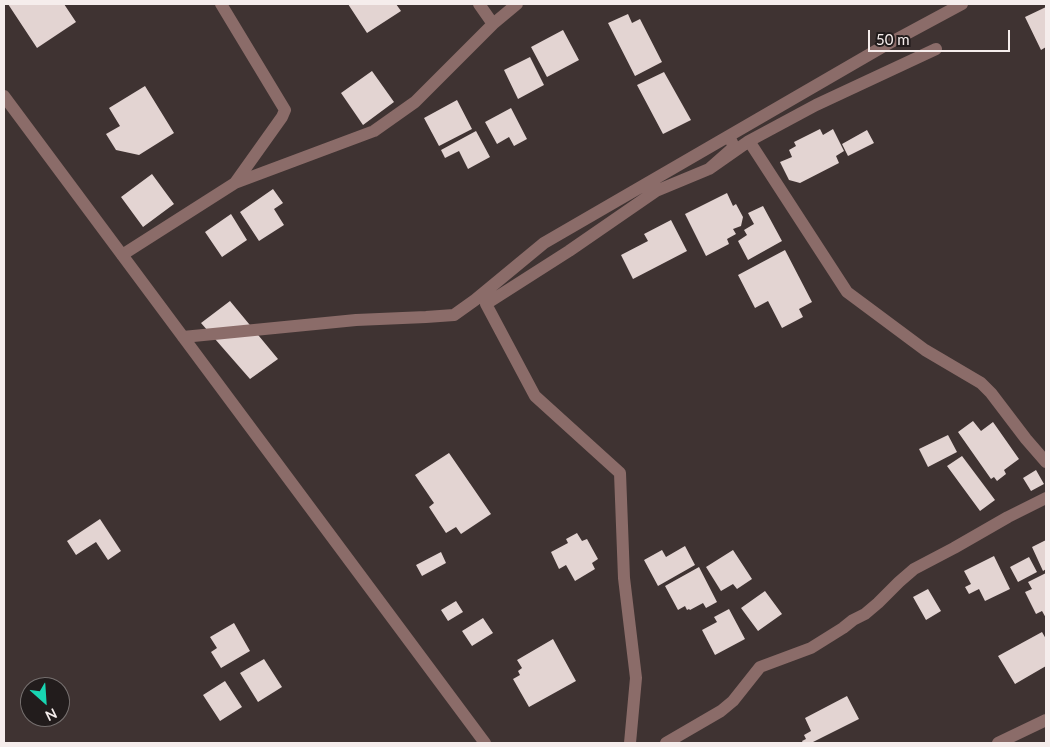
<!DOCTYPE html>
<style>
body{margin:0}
#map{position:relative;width:1050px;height:747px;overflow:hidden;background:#3f3332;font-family:Lato,sans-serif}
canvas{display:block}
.frame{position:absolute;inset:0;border:5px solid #f5edec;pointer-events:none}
.north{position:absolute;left:20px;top:677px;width:50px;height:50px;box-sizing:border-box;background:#221c1c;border:1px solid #76706f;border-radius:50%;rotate:154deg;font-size:14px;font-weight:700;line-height:20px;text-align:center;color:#f5edec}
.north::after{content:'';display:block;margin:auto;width:18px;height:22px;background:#18d5b2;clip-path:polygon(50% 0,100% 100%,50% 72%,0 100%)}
.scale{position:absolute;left:868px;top:30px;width:142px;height:22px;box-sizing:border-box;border:2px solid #f5edec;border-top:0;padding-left:6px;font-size:15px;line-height:18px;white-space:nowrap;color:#f5edec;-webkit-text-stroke:4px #221c1c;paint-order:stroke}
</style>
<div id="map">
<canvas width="1050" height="747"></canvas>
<div class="frame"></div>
<div class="north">N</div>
<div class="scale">50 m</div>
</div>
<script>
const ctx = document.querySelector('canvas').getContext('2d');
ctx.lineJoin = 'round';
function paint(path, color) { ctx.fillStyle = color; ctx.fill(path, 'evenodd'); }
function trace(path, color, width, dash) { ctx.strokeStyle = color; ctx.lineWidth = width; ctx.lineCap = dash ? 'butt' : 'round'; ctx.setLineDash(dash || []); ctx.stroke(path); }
paint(new Path2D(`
 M 8,4 L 64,4 L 76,22 L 37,48 Z
 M 348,4 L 396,4 L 401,11 L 367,33 Z
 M 1046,7 L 1046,47 L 1041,50 L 1025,17 Z
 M 628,14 L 632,23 L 640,19 L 662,62 L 635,76 L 608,23 Z
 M 563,30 L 579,60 L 547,77 L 531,47 Z
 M 530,57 L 544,85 L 518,99 L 504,70 Z
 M 372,71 L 394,102 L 363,125 L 341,93 Z
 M 664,72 L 691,120 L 663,134 L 637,85 Z
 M 145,86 L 174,133 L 139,155 L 116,150 L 106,134 L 120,126 L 109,108 Z
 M 457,100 L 472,129 L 439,146 L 424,118 Z
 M 511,108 L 527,139 L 514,146 L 509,137 L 497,144 L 485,122 Z
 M 820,129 L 823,135 L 833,129 L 844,151 L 836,156 L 839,163 L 800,183 L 789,180 L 780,162 L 792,157 L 789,150 L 796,146 L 794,142 Z
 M 867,130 L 874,143 L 848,156 L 842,144 Z
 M 476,131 L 490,157 L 468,169 L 459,151 L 445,158 L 441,150 Z
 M 152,174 L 174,204 L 143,227 L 121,197 Z
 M 273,189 L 283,203 L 274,209 L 284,225 L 259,241 L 240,212 Z
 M 727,193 L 733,206 L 736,204 L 743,217 L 741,226 L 733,229 L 736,234 L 727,239 L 729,244 L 706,256 L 685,214 Z
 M 763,206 L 782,241 L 748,260 L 738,241 L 747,235 L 744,230 L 754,224 L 748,213 Z
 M 231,214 L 247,240 L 222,257 L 205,232 Z
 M 671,220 L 687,251 L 633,279 L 621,255 L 648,241 L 644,234 Z
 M 785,250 L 812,302 L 799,309 L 803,317 L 782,328 L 768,301 L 755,308 L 738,275 Z
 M 230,301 L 278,359 L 250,379 L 201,323 Z
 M 973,421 L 981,431 L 993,422 L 1019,459 L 1004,470 L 1006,474 L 997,481 L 994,477 L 991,479 L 958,432 Z
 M 948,435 L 957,452 L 928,467 L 919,449 Z
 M 449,453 L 491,514 L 461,534 L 456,527 L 446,533 L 429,507 L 434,503 L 415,475 Z
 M 962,456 L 995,500 L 980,511 L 947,466 Z
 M 1036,470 L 1044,484 L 1031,491 L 1023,478 Z
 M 100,519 L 121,551 L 108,560 L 96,542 L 76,555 L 67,541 Z
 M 577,533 L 582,541 L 587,539 L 598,559 L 592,563 L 595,569 L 575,581 L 566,565 L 559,569 L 551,552 L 568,543 L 566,539 Z
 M 1046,540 L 1046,569 L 1043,571 L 1032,547 Z
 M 685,546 L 695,565 L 658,586 L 644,560 L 662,550 L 666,557 Z
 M 733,550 L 752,579 L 737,589 L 733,584 L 721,591 L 706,567 Z
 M 441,552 L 446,563 L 422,576 L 416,565 Z
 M 994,556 L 1010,589 L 985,601 L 979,589 L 969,594 L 965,587 L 971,584 L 964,571 Z
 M 1029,557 L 1037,572 L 1018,582 L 1010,567 Z
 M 699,567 L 717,602 L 706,608 L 703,603 L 690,610 L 689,609 L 687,610 L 685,606 L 678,610 L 665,586 Z
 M 1046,573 L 1046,618 L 1042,611 L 1036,614 L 1025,592 L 1032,589 L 1028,582 Z
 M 928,589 L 941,611 L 926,620 L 913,597 Z
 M 765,591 L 782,614 L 758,631 L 741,608 Z
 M 456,601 L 463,612 L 448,621 L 441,610 Z
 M 729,609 L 745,639 L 715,655 L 702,630 L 717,622 L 714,617 Z
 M 483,618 L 493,633 L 472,646 L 462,631 Z
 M 234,623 L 250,651 L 221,668 L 211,652 L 217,648 L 210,637 Z
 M 1042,632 L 1046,639 L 1046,666 L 1015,684 L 998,656 Z
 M 553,639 L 576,681 L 529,707 L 513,679 L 520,675 L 518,671 L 522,668 L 517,660 Z
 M 264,659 L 282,687 L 258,702 L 240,673 Z
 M 225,681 L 242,707 L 220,721 L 203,695 Z
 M 847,696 L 859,719 L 811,743 L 803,743 L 802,741 L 806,739 L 804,735 L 811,731 L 805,718 Z`), '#e3d4d2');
trace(new Path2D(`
 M 221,4 L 285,110 L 282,117 L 235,183
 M 479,4 L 493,24
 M 4,96 L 485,743
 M 729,136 L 734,147 L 709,169 L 749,141 L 816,105 L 936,49
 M 749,141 L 847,292 L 925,350 L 981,383 L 991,393 L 1026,439 L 1046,462
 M 122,255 L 235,183 L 374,131 L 415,102 L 493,24 L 517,4
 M 183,337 L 356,320 L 426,317 L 454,315 L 475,300 L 544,243 L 884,46 L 962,4
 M 630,743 L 636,678 L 624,578 L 620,473 L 535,396 L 486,304 L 569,251 L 656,191 L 709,169
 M 666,743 L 721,711 L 733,701 L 760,667 L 811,648 L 843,628 L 853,620 L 865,614 L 878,603 L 899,582 L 914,569 L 954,548 L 1008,517 L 1046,498
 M 998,743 L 1046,720`), '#8b6c69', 12);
</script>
